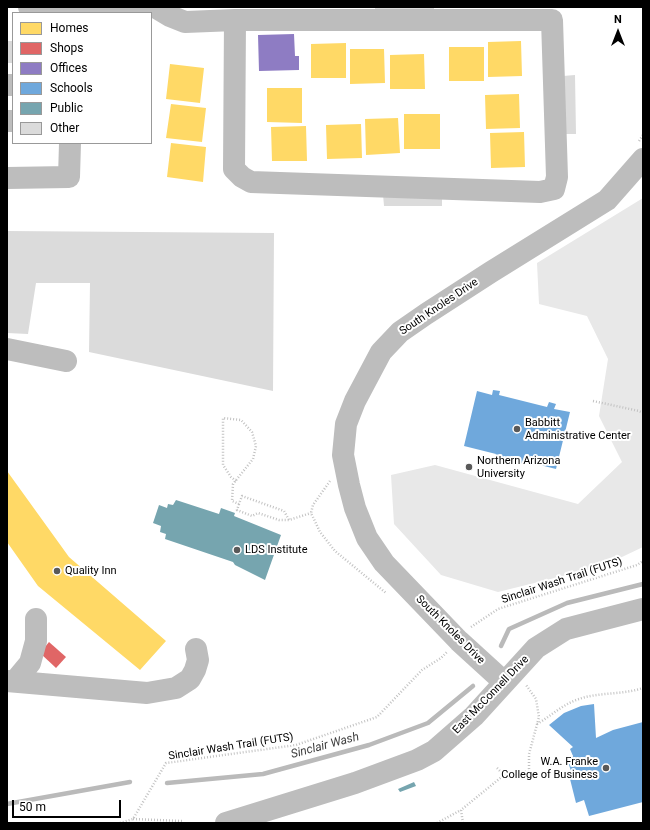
<!DOCTYPE html>
<style>
body{margin:0}
#map{position:relative;width:650px;height:830px;overflow:hidden;background:#fff;font-family:Roboto,sans-serif}
canvas{display:block}
.frame{position:absolute;inset:0;border:8px solid #000;pointer-events:none}
.legend{position:absolute;left:12px;top:12px;width:140px;height:132px;box-sizing:border-box;background:#fff;border:1px solid #999;margin:0;padding:5px 7px;list-style:none;font-size:12px;color:#000}
.legend li{display:flex;align-items:center;gap:8px;height:20px}
.legend b{width:20px;border:1px solid #999}
.north{position:absolute;left:598px;top:12px;width:40px;height:40px;-webkit-text-stroke:3px #fff;paint-order:stroke;rotate:0deg;font-size:11px;font-weight:700;line-height:16px;text-align:center;color:#000}
.north::after{content:'';display:block;margin:auto;width:14px;height:18px;background:#000;clip-path:polygon(50% 0,100% 100%,50% 72%,0 100%)}
.scale{position:absolute;left:12px;top:800px;width:109px;height:18px;box-sizing:border-box;border:2px solid #000;border-top:0;padding-left:5px;font-size:12px;line-height:14px;white-space:nowrap;color:#000;-webkit-text-stroke:3px #fff;paint-order:stroke}
</style>
<div id="map">
<canvas width="650" height="830"></canvas>
<div class="frame"></div>
<ul class="legend">
<li><b style="height:11px;background:#ffd966"></b>Homes</li>
<li><b style="height:11px;background:#e06666"></b>Shops</li>
<li><b style="height:11px;background:#8e7cc3"></b>Offices</li>
<li><b style="height:11px;background:#6fa8dc"></b>Schools</li>
<li><b style="height:11px;background:#76a5af"></b>Public</li>
<li><b style="height:11px;background:#dbdbdb"></b>Other</li>
</ul>
<div class="north">N</div>
<div class="scale">50 m</div>
</div>
<script>
const ctx = document.querySelector('canvas').getContext('2d');
ctx.lineJoin = 'round';
function paint(path, color) { ctx.fillStyle = color; ctx.fill(path, 'evenodd'); }
function trace(path, color, width, dash) { ctx.strokeStyle = color; ctx.lineWidth = width; ctx.lineCap = dash ? 'butt' : 'round'; ctx.setLineDash(dash || []); ctx.stroke(path); }
function drawText(font, color, halo, rows, align = 'center') {
  ctx.font = font + ' Roboto,sans-serif'; ctx.lineWidth = 4; ctx.setLineDash([]); ctx.textBaseline = 'middle'; ctx.strokeStyle = halo; ctx.fillStyle = color; for (const [text, x, y, turn = 0] of rows) {
    ctx.save(); ctx.translate(x, y); ctx.rotate((+turn || 0) * Math.PI / 180); ctx.textAlign = isNaN(turn) ? turn : align; if (halo) ctx.strokeText(text, 0, 0); ctx.fillText(text, 0, 0); ctx.restore();
  }
}
paint(new Path2D(`
 M 643,198 L 643,547 L 603,566 L 498,592 L 441,575 L 394,524 L 391,475 L 435,465 L 578,504 L 622,462 L 599,416 L 608,359 L 587,316 L 539,304 L 537,263 Z`), '#e8e8e8');
paint(new Path2D(`
 M 521,41 L 522,76 L 488,77 L 488,42 Z
 M 346,43 L 346,78 L 311,78 L 311,44 Z
 M 449,47 L 484,47 L 484,81 L 449,81 Z
 M 350,49 L 384,49 L 385,83 L 350,84 Z
 M 424,54 L 425,89 L 390,89 L 390,55 Z
 M 170,64 L 204,68 L 200,103 L 166,99 Z
 M 267,88 L 302,88 L 302,123 L 267,122 Z
 M 519,94 L 520,128 L 486,129 L 485,95 Z
 M 171,104 L 206,108 L 202,142 L 166,138 Z
 M 404,114 L 440,114 L 440,149 L 404,149 Z
 M 398,118 L 400,153 L 366,155 L 365,119 Z
 M 361,124 L 362,158 L 327,159 L 326,125 Z
 M 306,126 L 307,161 L 272,161 L 271,127 Z
 M 524,132 L 525,167 L 491,168 L 490,133 Z
 M 171,143 L 206,147 L 203,182 L 167,177 Z
 M 7,471 L 69,557 L 166,641 L 140,670 L 38,586 L 7,542 Z`), '#ffd966');
paint(new Path2D(`
 M 49,642 L 66,657 L 56,668 L 40,653 Z`), '#e06666');
paint(new Path2D(`
 M 294,34 L 295,56 L 299,56 L 299,70 L 259,71 L 258,35 Z`), '#8e7cc3');
paint(new Path2D(`
 M 493,390 L 500,391 L 499,395 L 547,407 L 549,402 L 556,404 L 554,409 L 570,412 L 556,469 L 524,461 L 524,464 L 515,462 L 516,459 L 504,456 L 503,459 L 495,457 L 496,454 L 464,446 L 477,391 L 492,395 Z
 M 594,704 L 596,738 L 613,730 L 643,722 L 643,802 L 589,816 L 584,800 L 576,803 L 570,779 L 573,777 L 567,759 L 573,756 L 570,749 L 573,747 L 549,725 L 564,713 L 581,706 Z`), '#6fa8dc');
paint(new Path2D(`
 M 176,500 L 219,514 L 221,508 L 235,513 L 234,516 L 281,535 L 265,580 L 235,565 L 233,562 L 165,539 L 166,534 L 160,532 L 161,526 L 153,523 L 159,505 L 167,508 L 168,504 L 173,505 Z
 M 414,782 L 416,786 L 400,792 L 398,789 Z`), '#76a5af');
trace(new Path2D(`
 M 501,646 L 509,629 L 567,603 L 643,584
 M 167,783 L 263,774 L 369,745 L 428,723 L 473,686
 M 7,804 L 130,782`), '#bababa', 4.5);
paint(new Path2D(`
 M 375,7 L 434,7 L 434,10 L 375,10 Z
 M 575,75 L 576,134 L 564,134 L 563,76 Z
 M 383,194 L 442,194 L 442,206 L 384,206 Z
 M 7,231 L 274,233 L 273,391 L 89,352 L 90,283 L 36,283 L 28,334 L 7,333 Z`), '#dbdbdb');
trace(new Path2D(`
 M 7,52 L 13,52`), '#d9d9d9', 22, [22, 11]);
trace(new Path2D(`
 M 639,141 L 643,135
 M 593,401 L 639,411 L 643,413
 M 236,481 L 231,477 L 223,465 L 223,418 L 241,420 L 252,432 L 256,446 L 253,459 L 233,484 L 232,501 L 239,504 L 242,496 L 284,511 L 289,520 L 311,513
 M 330,481 L 313,505 L 311,513 L 320,532 L 335,551 L 386,593
 M 239,504 L 237,510 L 252,516 L 258,513 L 279,520 L 289,520
 M 471,627 L 498,609 L 637,565 L 643,561
 M 537,724 C 551,716 563,704 579,699 C 599,692 622,695 643,688
 M 497,768 L 504,775
 M 133,819 L 182,821
 M 120,823 L 133,819 L 166,763 L 296,745 L 377,717 L 422,670 L 441,658 L 447,652
 M 437,823 L 461,810
 M 463,823 L 461,810 L 504,775 L 529,771 L 529,754 L 539,717 L 536,699 L 526,685`), '#c2c2c2', 2.5, [1, 2]);
trace(new Path2D(`
 M 29,7 L 155,7 L 170,16 L 185,22 L 235,20 L 552,20 L 557,177 L 554,189 L 540,192 L 251,182 L 242,177 L 234,169 L 235,20
 M 7,85 L 13,85
 M 7,121 L 13,121
 M 7,178 L 69,177 L 70,143
 M 7,349 L 66,361
 M 7,681 L 147,693 L 176,688 L 190,679 L 195,670 L 198,660 L 196,649
 M 15,681 L 30,663 L 36,641 L 36,619
 M 504,682 L 459,641 L 384,563 L 367,538 L 355,508 L 349,485 L 343,455 L 346,424 L 355,401 L 381,352 L 400,332 L 426,314 L 491,272 L 607,200 L 643,159
 M 226,823 L 355,783 L 417,760 L 434,751 L 474,716 L 536,648 L 566,629 L 643,609`), '#bdbdbd', 22);
for (const [x, y, r, color] of [
 [517,429,4,"#595959"],
 [469,467,4,"#595959"],
 [237,550,4,"#595959"],
 [57,571,4,"#595959"],
 [606,768,4,"#595959"]
]) { const dot = new Path2D(); dot.arc(x, y, r, 0, 2 * Math.PI); ctx.fillStyle = color; ctx.fill(dot); trace(dot, '#fff', 1.5); }
drawText('11px', '#000', '#fff', [
 ["South Knoles Drive",439,307,-34],
 ["Sinclair Wash Trail (FUTS)",562,581,-18],
 ["South Knoles Drive",450,630,45],
 ["East McConnell Drive",491,695,-46],
 ["Sinclair Wash Trail (FUTS)",231,747,-9]
]);
drawText('11px', '#000', '#fff', [
 ["Babbitt",525,423],
 ["Administrative Center",525,436],
 ["Northern Arizona",477,461],
 ["University",477,474],
 ["LDS Institute",245,550],
 ["Quality Inn",65,571],
 ["W.A. Franke",598,762,"right"],
 ["College of Business",598,775,"right"]
], 'left');
drawText('italic 12px', '#3d3d3d', '#fff', [
 ["Sinclair Wash",325,746,-15]
]);
</script>
